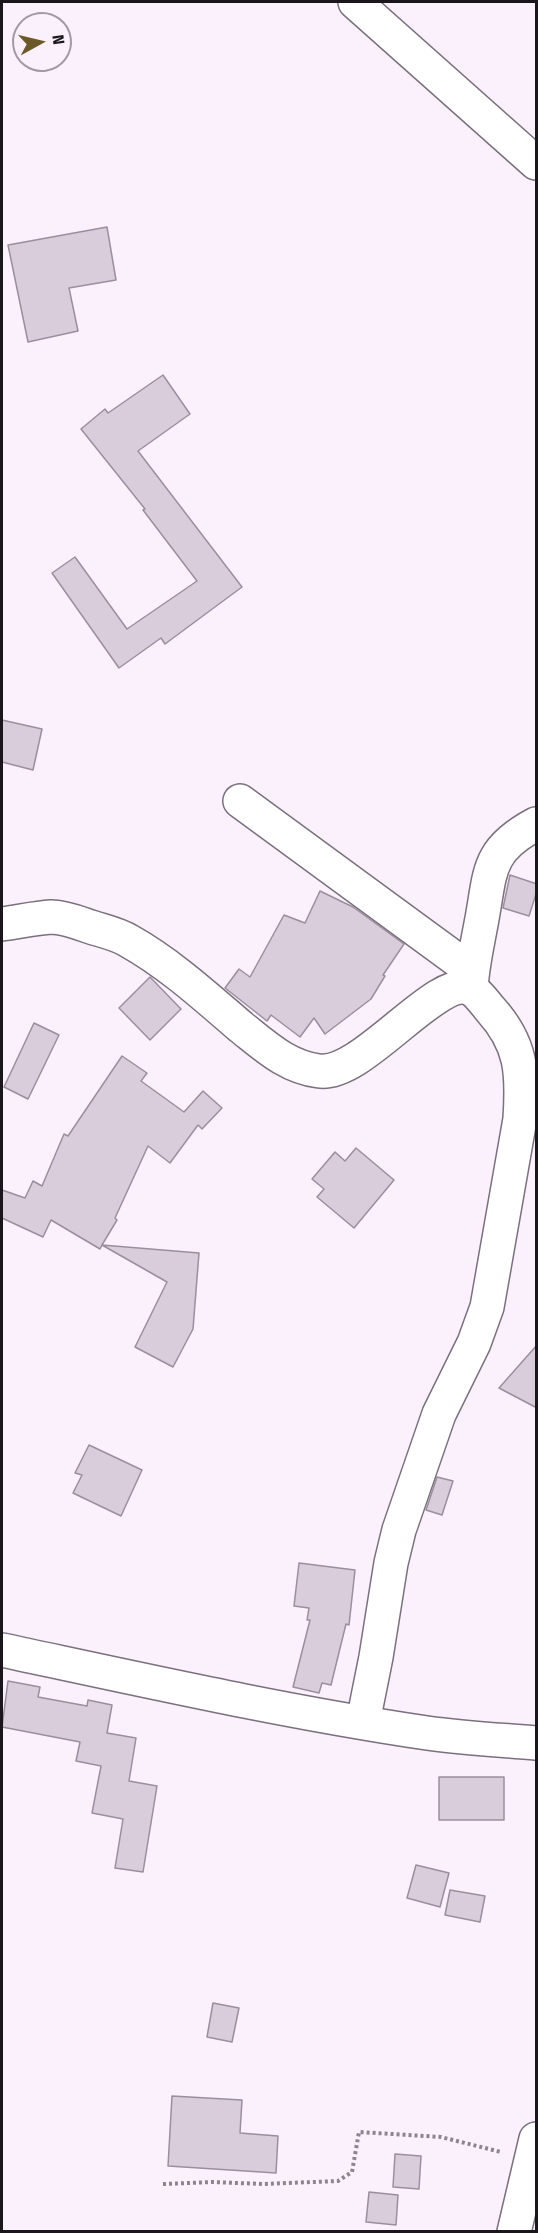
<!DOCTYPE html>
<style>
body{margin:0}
#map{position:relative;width:538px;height:2233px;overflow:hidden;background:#fbf1fd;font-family:"Fira Sans Condensed",sans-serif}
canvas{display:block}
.frame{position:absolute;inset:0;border:3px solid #1b161c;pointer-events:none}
.north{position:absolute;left:12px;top:12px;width:60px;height:60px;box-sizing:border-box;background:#fbf1fd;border:2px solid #a199a3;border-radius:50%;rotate:82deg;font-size:16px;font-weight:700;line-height:24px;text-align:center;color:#1b161c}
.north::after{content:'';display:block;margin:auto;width:21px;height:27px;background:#6b5927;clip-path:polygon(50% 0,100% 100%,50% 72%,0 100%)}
</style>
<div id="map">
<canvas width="538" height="2233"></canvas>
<div class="frame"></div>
<div class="north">N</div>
</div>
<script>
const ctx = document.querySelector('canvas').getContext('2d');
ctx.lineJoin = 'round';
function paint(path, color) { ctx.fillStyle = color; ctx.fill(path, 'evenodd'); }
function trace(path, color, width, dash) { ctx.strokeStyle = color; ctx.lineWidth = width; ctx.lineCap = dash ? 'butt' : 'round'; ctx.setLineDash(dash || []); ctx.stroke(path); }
const building = new Path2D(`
 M 107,227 L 116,280 L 69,288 L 78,331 L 28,342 L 8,245 Z
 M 163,375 L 190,414 L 138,451 L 242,587 L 165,644 L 161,638 L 119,668 L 52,573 L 75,557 L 127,629 L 197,581 L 143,510 L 145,509 L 81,429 L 105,409 L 108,413 Z
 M 2,720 L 42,729 L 33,770 L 2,762 Z
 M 510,875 L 537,884 L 537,891 L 529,916 L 503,908 Z
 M 320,891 L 353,907 L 404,944 L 383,975 L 385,976 L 371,999 L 325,1034 L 314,1018 L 300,1037 L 271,1015 L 267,1021 L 225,988 L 239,969 L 250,977 L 284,915 L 305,923 Z
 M 150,977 L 181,1009 L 150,1040 L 119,1008 Z
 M 34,1023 L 59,1035 L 28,1099 L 4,1087 Z
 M 122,1056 L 147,1073 L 141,1081 L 184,1112 L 203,1091 L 222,1108 L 202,1129 L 198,1125 L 170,1163 L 148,1146 L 115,1218 L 117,1220 L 102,1245 L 199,1253 L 193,1329 L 173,1367 L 135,1347 L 167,1282 L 102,1245 L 100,1249 L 51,1220 L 43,1237 L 2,1218 L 2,1190 L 25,1198 L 33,1181 L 42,1186 L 64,1134 L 68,1136 Z
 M 356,1148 L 394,1180 L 354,1228 L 317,1197 L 324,1189 L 312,1179 L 335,1152 L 345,1161 Z
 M 537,1345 L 537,1408 L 499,1388 Z
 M 89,1445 L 142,1470 L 121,1516 L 73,1493 L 82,1475 L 75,1473 Z
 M 437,1477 L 453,1481 L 442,1515 L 426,1510 Z
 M 299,1563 L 355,1570 L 349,1625 L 346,1624 L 331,1685 L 322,1683 L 319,1693 L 293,1687 L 310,1620 L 307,1620 L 309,1608 L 294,1606 Z
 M 8,1681 L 40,1687 L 38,1697 L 87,1706 L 88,1700 L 112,1705 L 107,1733 L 136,1738 L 129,1781 L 157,1786 L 143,1872 L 115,1868 L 123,1819 L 92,1813 L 101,1766 L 76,1761 L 80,1742 L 2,1727 Z
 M 439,1777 L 504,1777 L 504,1820 L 439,1820 Z
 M 416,1865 L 449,1873 L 440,1907 L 407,1898 Z
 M 450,1890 L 485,1896 L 480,1922 L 445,1915 Z
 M 213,2003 L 239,2008 L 232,2042 L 207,2037 Z
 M 172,2096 L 242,2100 L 240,2133 L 278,2136 L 276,2173 L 168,2166 Z
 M 395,2154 L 421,2156 L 419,2189 L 393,2187 Z
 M 369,2192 L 398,2195 L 396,2225 L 366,2222 Z`);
paint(building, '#d9cddc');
trace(building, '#9a8f9d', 1.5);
const minor = new Path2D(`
 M 355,2 L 536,163
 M 240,801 L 472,971
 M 2,924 C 18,922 35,918 51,917 C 64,917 79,923 91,927 C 103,931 118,934 129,941 C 170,964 206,997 241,1027 C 265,1046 287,1067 319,1071 C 363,1077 437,973 471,989 C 478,993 485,1003 490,1009 C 522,1044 523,1073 520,1119 L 487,1307 L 474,1343 L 439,1414 L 399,1530 L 391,1563 L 376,1657 L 363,1722
 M 471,989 C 472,967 477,946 481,924 C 491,873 485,851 536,824
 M 2,1650 C 143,1680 285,1712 427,1733 C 463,1738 500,1740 536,1743
 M 514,2232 L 536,2139`);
trace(minor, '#7b707e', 36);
trace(new Path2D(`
 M 163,2184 L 212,2182 L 263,2184 L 338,2181 L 352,2172 L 359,2132 L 441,2137 L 501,2152`), '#8d858e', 4, [3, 3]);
trace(minor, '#fff', 33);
</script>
